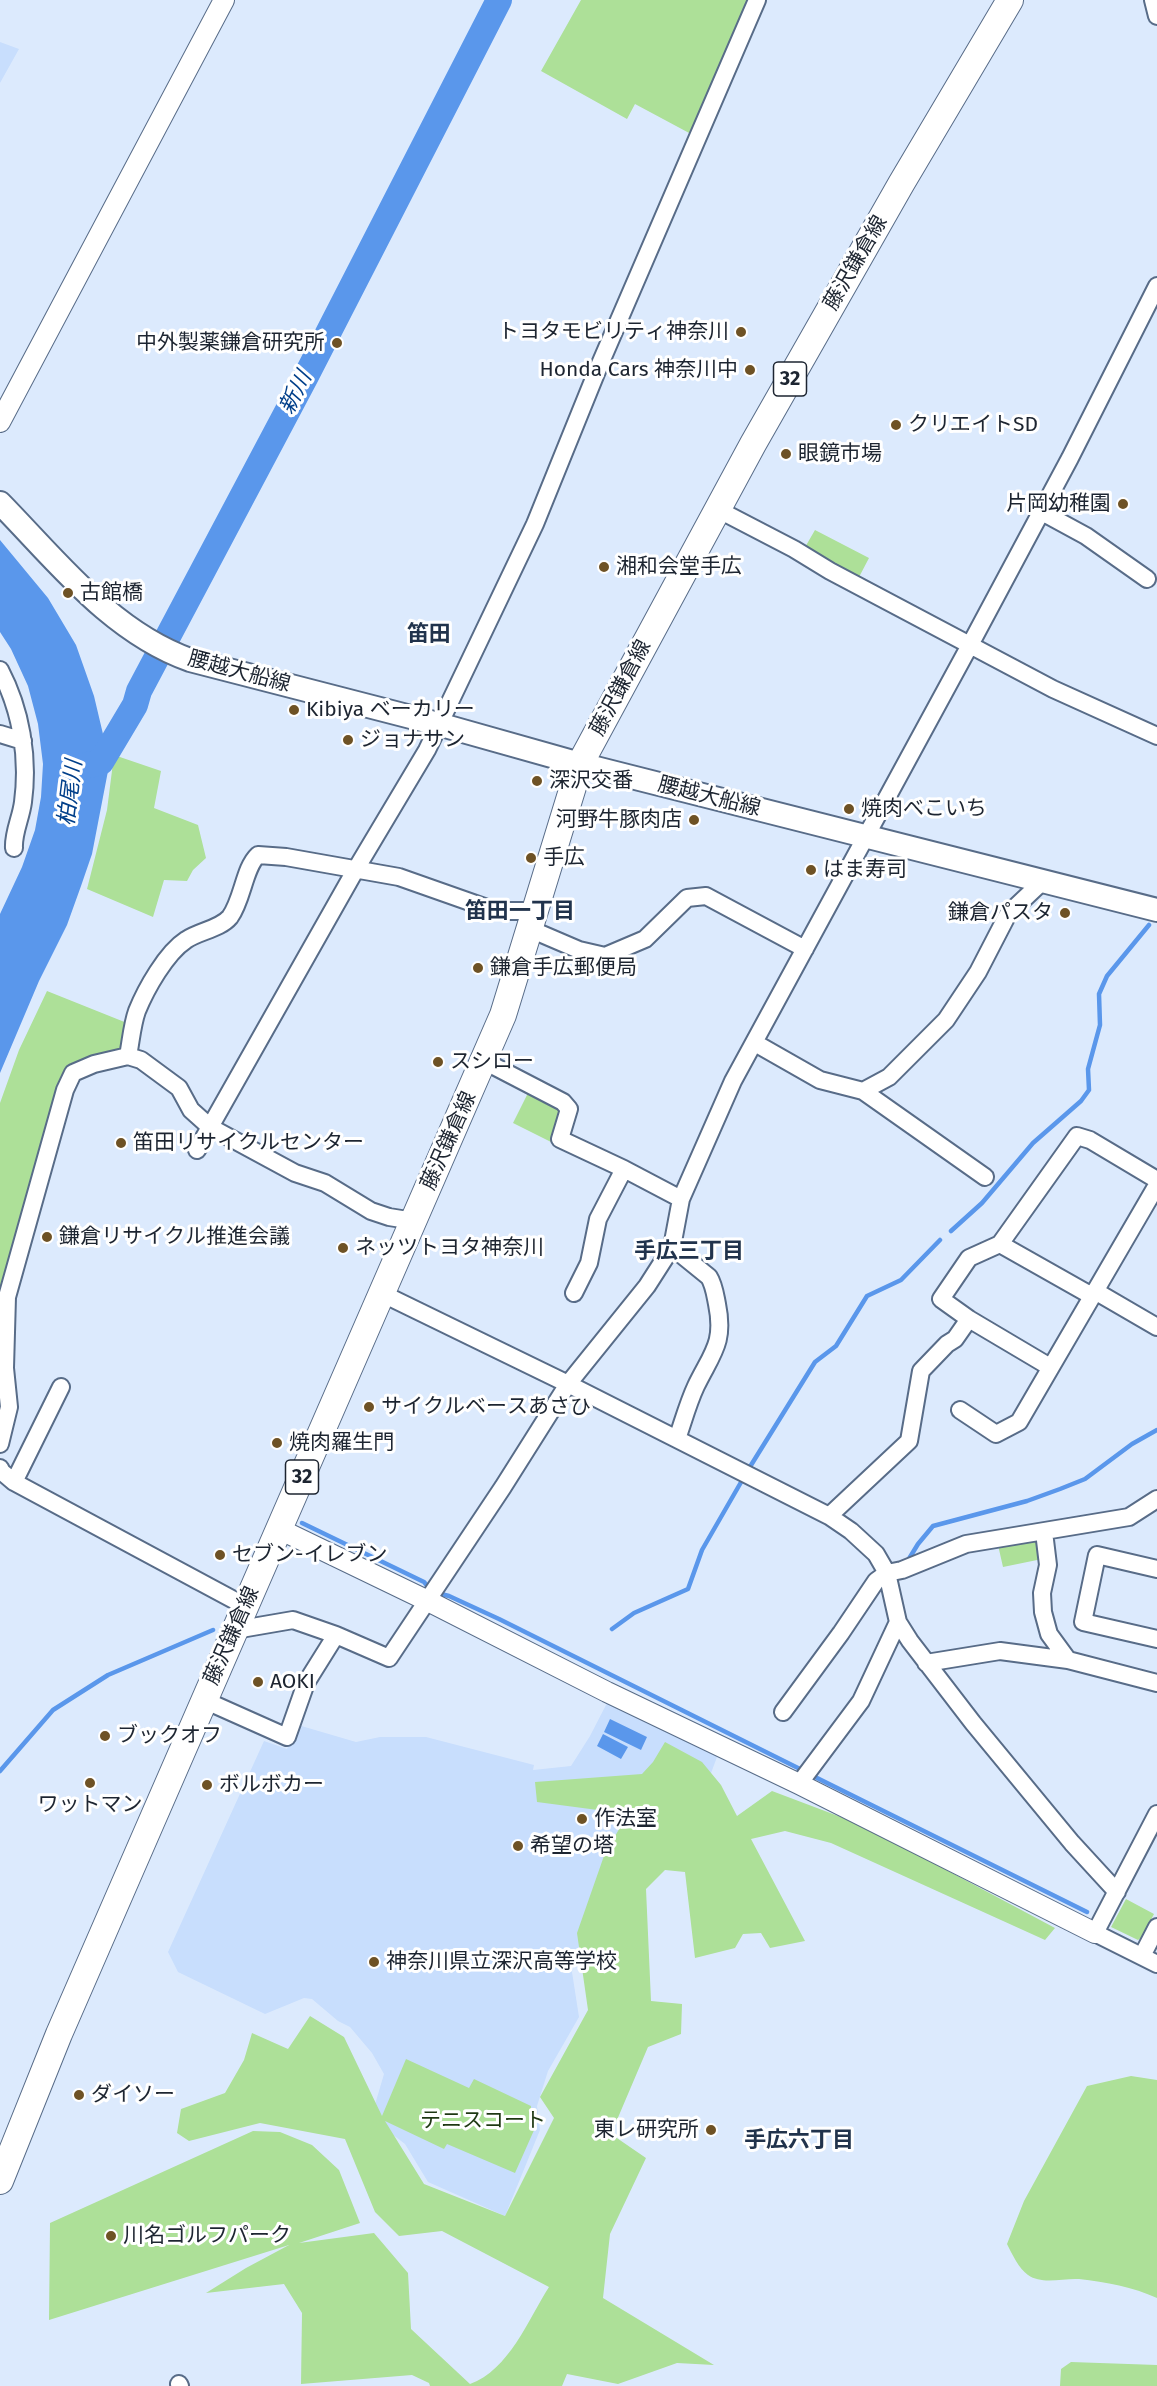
<!DOCTYPE html>
<meta charset="utf-8">
<style>
body{margin:0}
canvas{display:block;background:#dceafd}
</style>
<canvas width="1157" height="2386"></canvas>
<script>
const ctx = document.querySelector('canvas').getContext('2d');
ctx.lineJoin = 'round';
function paint(path, color) { ctx.fillStyle = color; ctx.fill(path, 'evenodd'); }
function trace(path, color, width, dash) { ctx.strokeStyle = color; ctx.lineWidth = width; ctx.lineCap = dash ? 'butt' : 'round'; ctx.setLineDash(dash || []); ctx.stroke(path); }
function drawText(font, color, halo, rows, align = 'center') {
  ctx.font = font + ' "Fira Sans","Noto Sans JP",sans-serif'; ctx.lineWidth = 6; ctx.setLineDash([]); ctx.textBaseline = 'middle'; ctx.strokeStyle = halo; ctx.fillStyle = color; for (const [text, x, y, turn = 0] of rows) {
    ctx.save(); ctx.translate(x, y); ctx.rotate((+turn || 0) * Math.PI / 180); ctx.textAlign = isNaN(turn) ? turn : align; if (halo) ctx.strokeText(text, 0, 0); ctx.fillText(text, 0, 0); ctx.restore();
  }
}
paint(new Path2D(`
 M 0,42 L 19,49 L 0,83 Z
 M 607,1703 L 717,1757 L 701,1800 L 585,1924 L 572,1972 L 579,2017 L 548,2071 L 537,2106 L 540,2130 L 505,2216 L 428,2182 L 405,2144 L 371,2118 L 384,2074 L 372,2053 L 350,2027 L 338,2021 L 312,1999 L 304,1998 L 265,2014 L 178,1972 L 168,1952 L 264,1741 L 287,1749 L 298,1725 L 356,1742 L 380,1737 L 426,1737 L 534,1765 L 533,1770 L 571,1766 L 590,1736 Z`), '#c8defd');
paint(new Path2D(`
 M 581,0 L 749,0 L 691,134 L 635,104 L 627,119 L 541,71 Z
 M 815,530 L 869,558 L 858,579 L 804,549 Z
 M 114,755 L 161,771 L 154,808 L 198,825 L 206,858 L 193,870 L 187,881 L 164,880 L 153,917 L 87,889 L 107,810 Z
 M 47,991 L 132,1025 C 119,1060 115,1054 81,1063 L 0,1313 L 0,1103 L 19,1050 Z
 M 531,1087 L 562,1108 L 562,1120 L 551,1142 L 513,1123 Z
 M 1039,1540 L 1042,1559 L 1003,1567 L 998,1545 Z
 M 665,1742 L 702,1762 L 721,1785 L 737,1816 L 772,1791 L 862,1825 L 1055,1928 L 1045,1940 L 831,1843 L 785,1831 L 751,1839 L 805,1941 L 770,1948 L 761,1933 L 743,1934 L 735,1948 L 695,1958 L 685,1872 L 665,1870 L 646,1889 L 651,2001 L 682,2004 L 681,2034 L 648,2047 L 611,2134 L 646,2158 L 610,2234 L 603,2298 L 714,2365 L 677,2363 L 618,2384 L 567,2374 L 562,2386 L 430,2386 L 429,2383 L 412,2375 L 301,2384 L 302,2313 L 284,2284 L 206,2293 L 246,2268 L 289,2245 L 49,2320 L 50,2223 L 253,2131 L 280,2132 L 312,2145 L 339,2170 L 360,2223 L 299,2243 L 374,2233 L 408,2273 L 411,2329 L 470,2384 C 509,2370 528,2320 549,2287 L 442,2231 L 399,2236 L 375,2212 L 345,2139 L 260,2123 L 189,2141 L 177,2133 L 181,2109 L 225,2093 L 244,2060 L 252,2033 L 288,2049 L 310,2016 L 344,2037 L 382,2116 L 406,2059 L 469,2088 L 474,2079 L 531,2106 L 531,2118 L 535,2128 L 515,2173 L 447,2144 L 444,2149 L 385,2121 L 424,2184 L 505,2216 L 554,2118 L 540,2097 L 588,2010 L 577,1933 L 605,1853 L 628,1814 L 537,1802 L 535,1782 L 642,1774 L 653,1762 Z
 M 1126,1899 L 1154,1914 L 1142,1937 L 1138,1940 L 1111,1927 Z
 M 1131,2076 L 1157,2080 L 1157,2298 C 1133,2287 1106,2282 1079,2279 C 1063,2278 1042,2285 1028,2275 C 1019,2269 1012,2254 1007,2244 L 1024,2201 L 1087,2086 Z
 M 1071,2362 L 1157,2365 L 1157,2386 L 1060,2386 L 1061,2369 Z`), '#ade098');
paint(new Path2D(`
 M 0,540 L 48,598 L 76,645 L 94,696 L 107,751 L 108,771 L 92,854 L 81,886 L 67,925 L 39,981 L 0,1073 L 0,914 L 22,867 L 35,830 L 41,797 L 43,764 L 38,724 L 28,686 L 11,649 L 0,632 Z
 M 610,1719 L 647,1737 L 641,1750 L 604,1732 Z
 M 603,1734 L 628,1747 L 621,1759 L 597,1746 Z`), '#5a97eb');
trace(new Path2D(`
 M 951,1231 L 982,1203 L 1033,1143 L 1081,1101 L 1089,1090 L 1088,1069 L 1100,1025 L 1099,994 L 1107,976 L 1149,925
 M 748,1470 L 815,1362 L 836,1346 L 867,1296 L 901,1280 L 940,1240
 M 302,1523 L 424,1582 L 430,1589
 M 907,1562 L 918,1544 L 933,1526 L 1027,1501 L 1060,1489 L 1085,1479 L 1132,1444 L 1157,1430
 M 437,1593 L 449,1596 L 499,1619 L 804,1771
 M 612,1629 L 634,1613 L 688,1589 L 702,1550 L 744,1477
 M 0,1771 L 53,1710 L 108,1675 L 213,1630
 M 811,1775 L 1087,1912`), '#5a97eb', 4.5);
trace(new Path2D(`
 M 80,767 L 101,762 L 135,705 L 139,691 L 305,378 L 499,0`), '#5a97eb', 26);
const minor = new Path2D(`
 M 1153,0 L 1157,16
 M 717,509 L 794,549 L 830,571 L 1053,689 L 1157,736
 M 1040,511 L 1086,536 L 1147,579
 M 0,670 C 21,710 29,757 23,802 C 21,818 13,833 14,848
 M 0,734 L 23,741
 M 530,929 L 579,950 L 605,956 L 645,939 L 687,898 L 706,896 L 805,949
 M 755,1043 L 820,1080 L 863,1091 L 985,1177
 M 128,1056 C 131,1041 132,1025 137,1011 C 146,989 166,953 186,940 C 199,931 220,929 230,917 C 243,899 244,868 258,855 L 286,857 L 399,877 L 487,908 L 507,911 L 535,911
 M 484,1061 L 563,1102 L 569,1109 L 560,1139 L 624,1169
 M 863,1091 L 889,1077 L 946,1020 L 978,972 L 1008,914 L 1044,880
 M 197,1150 L 356,869 L 427,750 L 535,524 L 597,371 L 757,0
 M 1000,1244 L 1092,1296
 M 672,1247 L 709,1277 C 714,1285 715,1294 717,1304 C 725,1343 712,1353 696,1386 C 688,1403 683,1422 677,1439
 M 1095,1291 L 1157,1327
 M 574,1293 L 589,1263 L 598,1219 L 624,1169 L 681,1199
 M 383,1294 L 568,1384 L 829,1516 L 851,1531 L 876,1554 L 887,1573 L 898,1622 L 910,1641 L 973,1723 L 1072,1843 L 1117,1892
 M 1050,1367 L 969,1319 L 941,1299 L 969,1258 L 1000,1244 L 1077,1136 L 1090,1140 L 1157,1180
 M 960,1410 L 996,1434 L 1019,1422 L 1157,1185
 M 0,1444 L 9,1407 L 5,1368 L 7,1297 L 65,1090 L 73,1073 L 94,1064 L 128,1056 L 141,1060 L 179,1088 L 191,1110 L 210,1127 L 295,1173 L 325,1183 L 371,1211 L 389,1217 L 414,1221
 M 0,1468 L 2,1472 L 14,1482 L 245,1606
 M 14,1482 L 61,1387
 M 829,1516 L 909,1441 L 921,1371 L 947,1344 L 955,1339 L 969,1319
 M 1044,1532 L 1048,1565 L 1042,1593 L 1043,1612 L 1049,1634 L 1068,1660
 M 1157,1569 L 1097,1555 L 1083,1622 L 1157,1639
 M 235,1630 L 293,1620 L 336,1635
 M 926,1663 L 1000,1651 L 1068,1660 L 1157,1683
 M 204,1700 L 287,1737 L 306,1683 L 336,1635 L 389,1658 L 503,1487 L 568,1384 L 647,1286 L 672,1247 L 681,1199 L 733,1081 L 970,645 L 1070,458 L 1157,286
 M 783,1712 L 841,1633 L 876,1581 L 887,1573 L 902,1570 L 966,1544 L 1129,1517 L 1157,1499
 M 799,1784 L 861,1701 L 898,1622
 M 1157,1814 L 1095,1933 L 1157,1964
 M 1142,1956 L 1157,1927
 M 179,2384 L 180,2386`);
const tertiary = new Path2D(`
 M 0,422 L 224,0
 M 279,1529 L 428,1601 L 607,1692 L 799,1784 L 1095,1933`);
const secondary = new Path2D(`
 M 0,503 C 57,561 111,632 190,660 L 438,724 L 580,764 L 1157,910`);
const primary = new Path2D(`
 M 0,2181 L 59,2034 L 503,1015 L 580,764 L 753,444 L 901,184 L 1010,0`);
trace(minor, '#586c88', 20);
trace(tertiary, '#586c88', 22);
trace(secondary, '#586c88', 26);
trace(primary, '#586c88', 28);
trace(minor, '#fff', 16);
trace(tertiary, '#fff', 20);
trace(secondary, '#fff', 22);
trace(primary, '#fff', 26);
for (const [x, y, r, color] of [
 [741,332,6,"#6e5225"],
 [337,343,6,"#6e5225"],
 [750,370,6,"#6e5225"],
 [896,425,6,"#6e5225"],
 [786,454,6,"#6e5225"],
 [1123,504,6,"#6e5225"],
 [604,567,6,"#6e5225"],
 [68,593,6,"#6e5225"],
 [294,710,6,"#6e5225"],
 [348,740,6,"#6e5225"],
 [537,781,6,"#6e5225"],
 [849,809,6,"#6e5225"],
 [694,820,6,"#6e5225"],
 [531,858,6,"#6e5225"],
 [811,870,6,"#6e5225"],
 [1065,913,6,"#6e5225"],
 [478,968,6,"#6e5225"],
 [438,1062,6,"#6e5225"],
 [121,1143,6,"#6e5225"],
 [47,1237,6,"#6e5225"],
 [343,1248,6,"#6e5225"],
 [369,1407,6,"#6e5225"],
 [277,1443,6,"#6e5225"],
 [220,1555,6,"#6e5225"],
 [258,1682,6,"#6e5225"],
 [105,1736,6,"#6e5225"],
 [90,1783,6,"#6e5225"],
 [207,1785,6,"#6e5225"],
 [582,1819,6,"#6e5225"],
 [518,1846,6,"#6e5225"],
 [374,1962,6,"#6e5225"],
 [79,2095,6,"#6e5225"],
 [711,2130,6,"#6e5225"],
 [111,2236,6,"#6e5225"]
]) { const dot = new Path2D(); dot.arc(x, y, r, 0, 2 * Math.PI); ctx.fillStyle = color; ctx.fill(dot); trace(dot, '#fff', 2); }
for (const [x, y, w] of [
 [790,379,33],
 [302,1477,33]
]) { const box = new Path2D(); box.roundRect(x - w / 2, y - 17, w, 34, 4.5); ctx.fillStyle = '#fff'; ctx.fill(box); trace(box, '#1d2531', 1.5); }
drawText('bold 20px', '#1d2531', null, [
 ["32",790,379],
 ["32",302,1477]
]);
drawText('21px', '#1d2531', '#fff', [
 ["藤沢鎌倉線",856,263,-60],
 ["腰越大船線",239,672,15],
 ["藤沢鎌倉線",621,688,-62],
 ["腰越大船線",709,797,14],
 ["藤沢鎌倉線",449,1141,-66],
 ["藤沢鎌倉線",232,1636,-66]
]);
drawText('21px', '#1d2531', '#fff', [
 ["トヨタモビリティ神奈川",729,332,"right"],
 ["中外製薬鎌倉研究所",325,343,"right"],
 ["Honda Cars 神奈川中",738,370,"right"],
 ["クリエイトSD",908,425],
 ["眼鏡市場",798,454],
 ["片岡幼稚園",1111,504,"right"],
 ["湘和会堂手広",616,567],
 ["古館橋",80,593],
 ["Kibiya ベーカリー",306,710],
 ["ジョナサン",360,740],
 ["深沢交番",549,781],
 ["焼肉べこいち",861,809],
 ["河野牛豚肉店",682,820,"right"],
 ["手広",543,858],
 ["はま寿司",823,870],
 ["鎌倉パスタ",1053,913,"right"],
 ["鎌倉手広郵便局",490,968],
 ["スシロー",450,1062],
 ["笛田リサイクルセンター",133,1143],
 ["鎌倉リサイクル推進会議",59,1237],
 ["ネッツトヨタ神奈川",355,1248],
 ["サイクルベースあさひ",381,1407],
 ["焼肉羅生門",289,1443],
 ["セブン-イレブン",232,1555],
 ["AOKI",270,1682],
 ["ブックオフ",117,1736],
 ["ボルボカー",219,1785],
 ["ワットマン",90,1805,"center"],
 ["作法室",594,1819],
 ["希望の塔",530,1846],
 ["神奈川県立深沢高等学校",386,1962],
 ["ダイソー",91,2095],
 ["東レ研究所",699,2130,"right"],
 ["川名ゴルフパーク",123,2236]
], 'left');
drawText('21px', '#1e3813', '#fff', [
 ["テニスコート",483,2121]
]);
drawText('italic 22px', '#003f8a', '#fff', [
 ["新川",296,393,-63],
 ["柏尾川",71,793,-83]
]);
drawText('bold 22px', '#21334c', '#fff', [
 ["笛田",429,635],
 ["笛田一丁目",520,912],
 ["手広三丁目",689,1252],
 ["手広六丁目",799,2141]
]);
</script>
